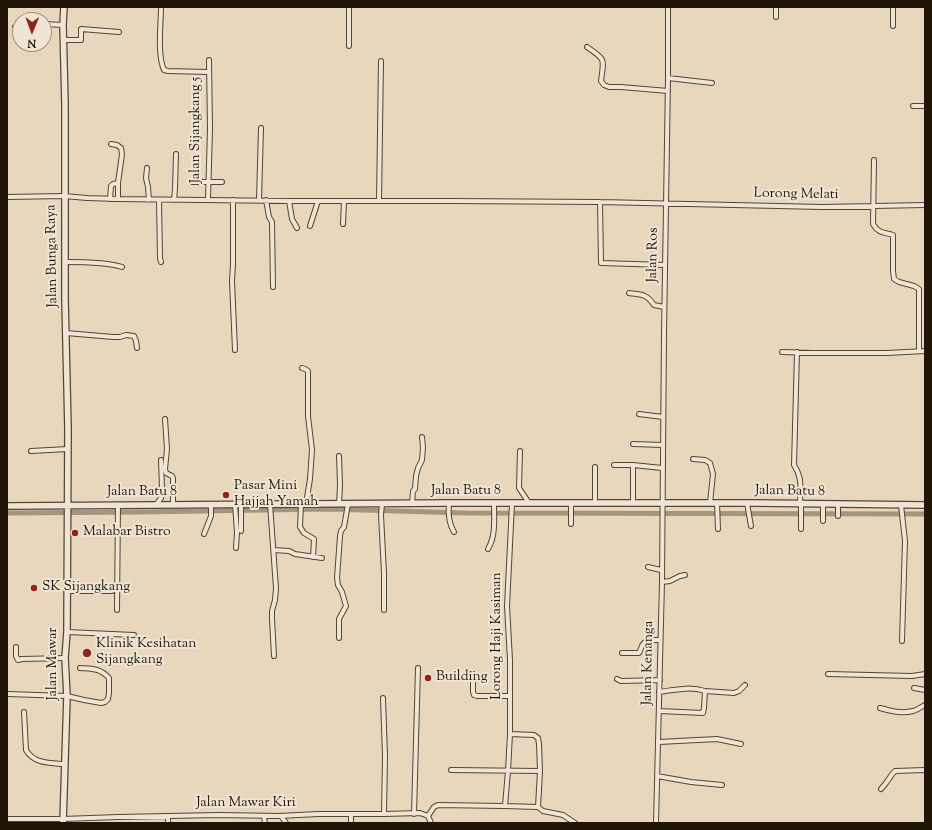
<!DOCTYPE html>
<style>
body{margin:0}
#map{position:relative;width:932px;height:830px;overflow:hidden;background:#e8d7bd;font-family:"Sorts Mill Goudy",serif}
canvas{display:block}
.frame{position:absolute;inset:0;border:8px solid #201507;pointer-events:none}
.north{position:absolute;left:12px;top:12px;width:40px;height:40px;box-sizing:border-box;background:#f0e5d4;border:1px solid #9d9282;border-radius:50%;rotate:181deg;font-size:11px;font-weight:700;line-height:16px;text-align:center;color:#201507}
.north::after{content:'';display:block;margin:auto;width:14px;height:18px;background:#8f2418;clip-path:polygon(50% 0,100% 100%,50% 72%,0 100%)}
</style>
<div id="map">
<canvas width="932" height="830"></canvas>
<div class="frame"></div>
<div class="north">N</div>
</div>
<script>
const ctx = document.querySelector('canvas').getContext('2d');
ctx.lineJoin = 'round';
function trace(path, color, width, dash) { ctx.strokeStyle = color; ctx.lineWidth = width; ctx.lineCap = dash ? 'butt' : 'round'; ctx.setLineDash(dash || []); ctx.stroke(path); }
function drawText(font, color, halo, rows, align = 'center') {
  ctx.font = font + ' "Sorts Mill Goudy",serif'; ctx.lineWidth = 4; ctx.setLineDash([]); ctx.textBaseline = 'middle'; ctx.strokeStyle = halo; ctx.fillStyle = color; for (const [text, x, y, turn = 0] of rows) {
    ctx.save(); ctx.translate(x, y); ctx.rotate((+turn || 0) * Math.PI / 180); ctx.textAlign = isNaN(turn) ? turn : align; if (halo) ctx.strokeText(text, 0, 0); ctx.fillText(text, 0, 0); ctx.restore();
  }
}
trace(new Path2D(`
 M 7,513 L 139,512 L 329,509 L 466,513 L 925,514`), '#a4957f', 5);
const minor = new Path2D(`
 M 161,7 C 161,24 157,54 164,70 L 168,71 L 208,72
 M 776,17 L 776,7
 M 44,24 L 63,25
 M 893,26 L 893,7
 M 15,27 L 20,25
 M 63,40 L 81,40 L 81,29 L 119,32
 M 349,46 L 349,7
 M 587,47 C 606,60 604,58 601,81 L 604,85 L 609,87 L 621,87 L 668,91
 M 668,78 L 712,83
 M 913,106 L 925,106
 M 111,144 L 117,145 L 121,148 L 122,154 L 118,183 L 118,199
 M 874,160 L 873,224 C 878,233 883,232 893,235 L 893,271 L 894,279 L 899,282 L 914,286 L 919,289 L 919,350
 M 147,168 L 146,178 L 148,187 L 149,200
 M 192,182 L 222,182
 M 7,197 L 64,196 L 87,198 L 118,199 L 289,201 L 450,201 L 600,202 L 822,207 L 925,205
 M 110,199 L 111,186 L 113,184 L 118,183
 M 208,199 L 210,129 L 209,60
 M 159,200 L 160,258 L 161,262
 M 174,200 L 175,189 L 176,154
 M 233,200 L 233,264 L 232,281 L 235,350
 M 259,200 L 261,128
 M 266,200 L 269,217 L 272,222 L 273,287
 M 289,201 L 292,219 L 297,228
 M 379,201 L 381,61
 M 600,202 L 601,263 L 665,265
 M 343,224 L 344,201
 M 310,226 L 318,201
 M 65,262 C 81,262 108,262 122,267
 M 629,293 C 641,295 646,293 654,305 L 664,307
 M 66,333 L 113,337 L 120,337 L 126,335 L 134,336 L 136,341 L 137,348
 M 782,352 L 813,353 L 887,353 L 925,351
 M 797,352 L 794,465 C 803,479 800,488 800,504
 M 302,368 L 305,369 L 308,371 L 308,416 L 312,450 L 310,479 L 306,504
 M 639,414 L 663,417
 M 165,419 L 167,449 L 165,469 L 166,473 L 172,476 L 173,478 L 173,505
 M 633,444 L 663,445
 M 31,451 L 68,449
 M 520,451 L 519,488 L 529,503
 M 693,459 L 705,460 L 710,463 L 713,474 L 710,503
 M 614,465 L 633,465 L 662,468
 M 449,503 C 448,513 449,524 454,532
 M 595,503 L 595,467
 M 633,503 L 633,465
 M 717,503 L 718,529
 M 747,503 L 751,526
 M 235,504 L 237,532 L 236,548
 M 270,504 L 276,588 L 275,600 L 272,611 L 272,619 L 274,656
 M 301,504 L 300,527 L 304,533 L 314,539 L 313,557
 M 339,504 L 340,485 L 339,456
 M 382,504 L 381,515 L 384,573 L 384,610
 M 412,504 L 413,491 L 415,489 L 416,476 L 418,468 L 422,460 L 423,447 L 422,437
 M 571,504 L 571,524
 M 156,505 L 161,498 L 162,488 L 161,460
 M 901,505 L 905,541 L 902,641
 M 838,516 L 838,504
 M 823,521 L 823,504
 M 801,529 L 801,504
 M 241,531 L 241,504
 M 204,534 L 211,516 L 211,504
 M 488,549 C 496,536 494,518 494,504
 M 274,550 L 289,551 L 295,554 L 322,558
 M 648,567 L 661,570
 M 662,582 L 670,581 L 680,576 L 685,575
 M 67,591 L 112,591
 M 117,610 L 118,505
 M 67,632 L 134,635
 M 339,638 L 339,619 L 346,606 L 342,592 L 338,585 L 337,578 L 340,536 L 341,531 L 344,527 L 348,504
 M 16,647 L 16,656 L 18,660 L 22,659 L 65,658
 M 622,653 L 639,653 C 641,650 641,647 643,644 C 647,639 655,640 660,640
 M 473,674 L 473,692 L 474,695 L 477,696 L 509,696
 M 828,674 L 912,676 L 925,674
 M 617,679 L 621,681 L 660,680
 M 914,688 L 925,690
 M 705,691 L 734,693 L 739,691 L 745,685
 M 7,694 L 67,696 L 84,700 L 101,703 L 105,702 L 108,699 L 109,693 L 109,678 C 100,668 92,669 80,668
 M 383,698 L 385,756 L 384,814
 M 880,708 C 891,711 902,714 913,711 C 917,710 921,707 925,705
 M 659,711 L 703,713 L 704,708 L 705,691 C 690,686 674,690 659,692
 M 24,712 L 26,750 C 34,764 50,763 64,764
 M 659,742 L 717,739 L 741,744
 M 451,770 L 540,771
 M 657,776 L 691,782 L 722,785
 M 881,789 L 886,783 L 893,773 L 895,771 L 925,770
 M 505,806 L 538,807 L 540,771 L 539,744 L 538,738 L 534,735 L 510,734
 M 538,807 L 543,811 L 563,815 L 575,823
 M 351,814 L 351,823
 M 414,814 L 418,668
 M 168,816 L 168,823
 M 281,816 L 286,823
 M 428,816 L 434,807 L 438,805 L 505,806 L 508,771 L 510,734 L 510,660 L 507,606 L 512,504
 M 428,816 L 431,823
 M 264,817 L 265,823
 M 7,819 L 63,819 L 118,817 L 219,815 L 279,816 L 318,814 L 384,814 L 420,813 L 428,816
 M 656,823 L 662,582 L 664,334 L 668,78 L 668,7`);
const tertiary = new Path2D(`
 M 7,506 L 449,503 L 755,503 L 925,505
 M 63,823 L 67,696 L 65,658 L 67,632 L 68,429 L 65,299 L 65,105 L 63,25 L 64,7`);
trace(minor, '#524634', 6);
trace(tertiary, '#524634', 8);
trace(minor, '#f0e5d4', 4);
trace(tertiary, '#f0e5d4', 5.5);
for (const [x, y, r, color] of [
 [226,495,4,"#8f2418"],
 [75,533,4,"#8f2418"],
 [34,588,4,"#8f2418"],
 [87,653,5,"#8f2418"],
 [428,678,4,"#8f2418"]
]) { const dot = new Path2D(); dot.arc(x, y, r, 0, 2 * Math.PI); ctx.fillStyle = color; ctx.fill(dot); trace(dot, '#f0e5d4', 1.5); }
drawText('14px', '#201507', '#f0e5d4', [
 ["Jalan Sijangkang 5",197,130,-90],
 ["Lorong Melati",796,195,1],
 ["Jalan Ros",654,255,-89],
 ["Jalan Bunga Raya",53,256,-91],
 ["Jalan Batu 8",466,492],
 ["Jalan Batu 8",790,492,1],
 ["Jalan Batu 8",142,493],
 ["Lorong Haji Kasiman",498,636,-90],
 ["Jalan Kenanga",649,663,-89],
 ["Jalan Mawar",54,664,-90],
 ["Jalan Mawar Kiri",246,804]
]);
drawText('14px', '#201507', '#f0e5d4', [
 ["Pasar Mini",234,487],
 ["Hajjah Yamah",234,503],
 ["Malabar Bistro",83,533],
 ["SK Sijangkang",42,588],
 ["Klinik Kesihatan",96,645],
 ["Sijangkang",96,661],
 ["Building",436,678]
], 'left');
</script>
